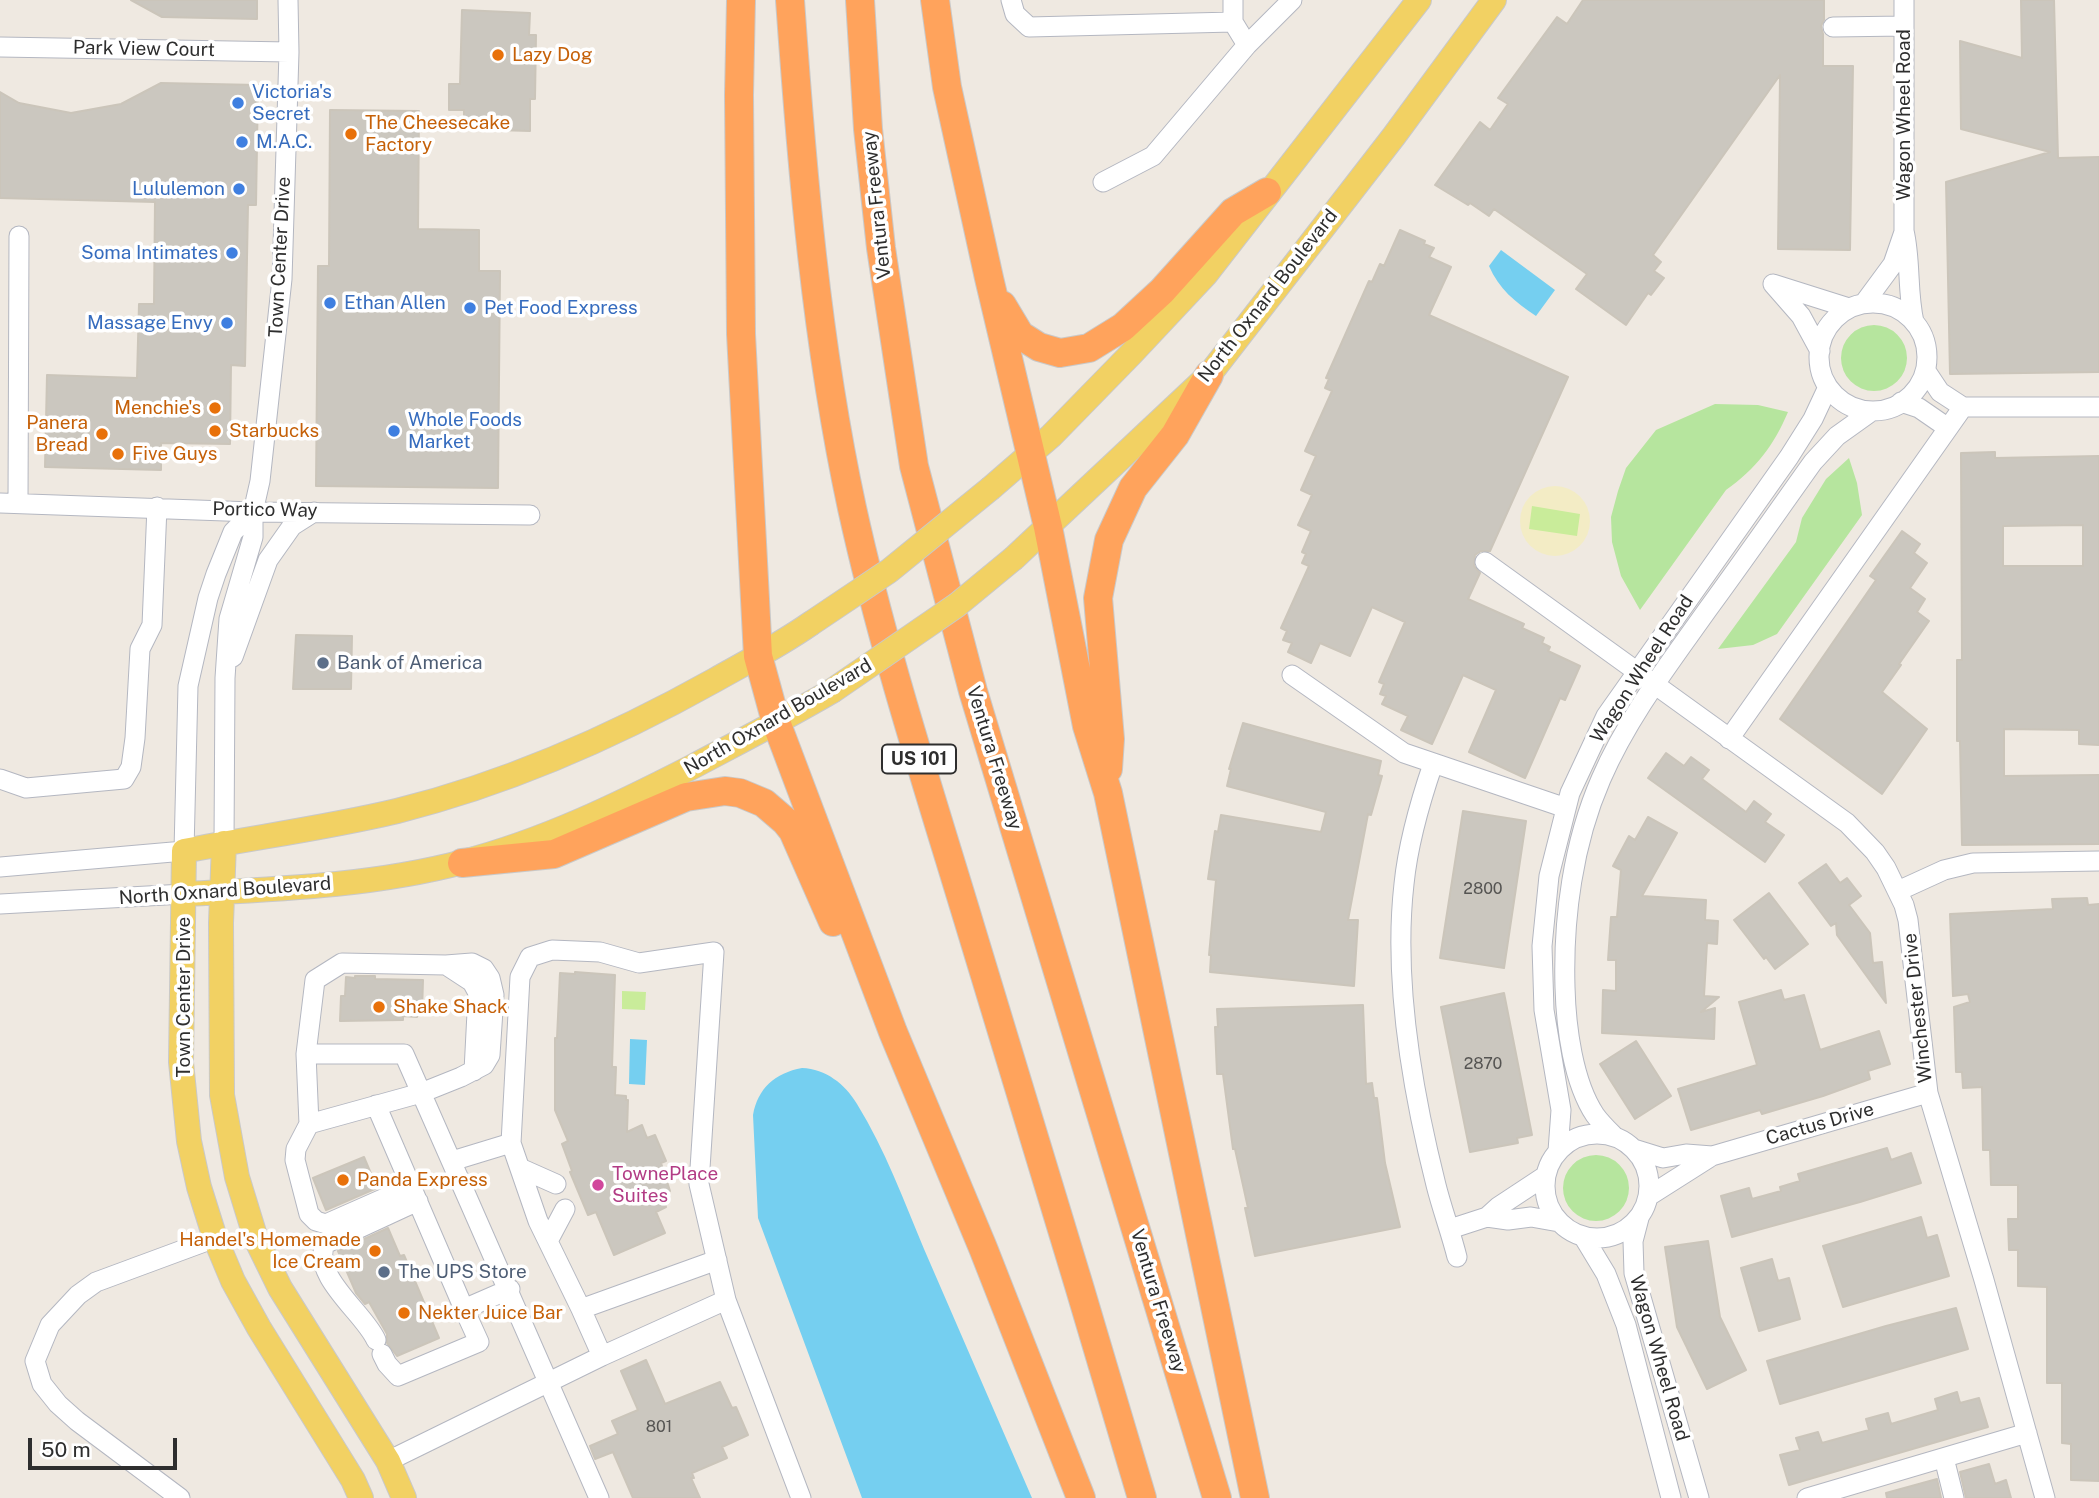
<!DOCTYPE html>
<style>
body{margin:0}
#map{position:relative;width:2099px;height:1498px;overflow:hidden;background:#efe9e1;font-family:"Public Sans",sans-serif}
canvas{display:block}
.scale{position:absolute;left:28px;top:1438px;width:149px;height:32px;box-sizing:border-box;border:4px solid #2e2e2e;border-top:0;padding-left:9px;font-size:21px;line-height:24px;white-space:nowrap;color:#2e2e2e;-webkit-text-stroke:5px #fff;paint-order:stroke}
</style>
<div id="map">
<canvas width="2099" height="1498"></canvas>
<div class="scale">50 m</div>
</div>
<script>
const ctx = document.querySelector('canvas').getContext('2d');
ctx.lineJoin = 'round';
function paint(path, color) { ctx.fillStyle = color; ctx.fill(path, 'evenodd'); }
function trace(path, color, width, dash) { ctx.strokeStyle = color; ctx.lineWidth = width; ctx.lineCap = dash ? 'butt' : 'round'; ctx.setLineDash(dash || []); ctx.stroke(path); }
function drawText(font, color, halo, rows, align = 'center') {
  ctx.font = font + ' "Public Sans",sans-serif'; ctx.lineWidth = 7; ctx.setLineDash([]); ctx.textBaseline = 'middle'; ctx.strokeStyle = halo; ctx.fillStyle = color; for (const [text, x, y, turn = 0] of rows) {
    ctx.save(); ctx.translate(x, y); ctx.rotate((+turn || 0) * Math.PI / 180); ctx.textAlign = isNaN(turn) ? turn : align; if (halo) ctx.strokeText(text, 0, 0); ctx.fillText(text, 0, 0); ctx.restore();
  }
}
paint(new Path2D(`
 M1841 358a33 33 0 1 1 66 0a33 33 0 1 1-66 0Z
 M 1715,404 L 1758,405 L 1788,412 C 1774,445 1756,469 1726,490 L 1640,610 L 1621,576 L 1612,542 L 1611,517 L 1618,491 L 1626,468 L 1656,430 Z
 M 1849,458 L 1857,483 L 1862,515 L 1777,634 L 1753,645 L 1718,649 L 1796,542 L 1802,518 L 1826,479 Z
 M1563 1188a33 33 0 1 1 66 0a33 33 0 1 1-66 0Z`), '#b6e59e');
paint(new Path2D(`
 M1520 521a35 35 0 1 1 70 0a35 35 0 1 1-70 0Z`), '#f3ecc5');
paint(new Path2D(`
 M 1532,506 L 1580,514 L 1577,536 L 1529,529 Z
 M 622,991 L 646,992 L 645,1010 L 622,1009 Z`), '#c9ec9a');
paint(new Path2D(`
 M 1501,250 L 1555,290 L 1536,316 C 1515,302 1499,289 1489,266 Z
 M 630,1039 L 647,1040 L 645,1085 L 629,1084 Z
 M 802,1068 C 826,1069 845,1084 857,1104 C 885,1149 904,1201 924,1249 C 960,1332 996,1415 1032,1498 L 862,1498 L 758,1218 L 753,1115 C 758,1088 775,1073 802,1068 Z`), '#75cff0');
const building = new Path2D(`
 M 131,0 L 257,0 L 257,19 L 162,17 Z
 M 1583,0 L 1824,0 L 1824,20 L 1821,26 L 1823,34 L 1823,66 L 1853,66 L 1850,250 L 1778,249 L 1780,75 L 1653,255 L 1661,262 L 1654,271 L 1664,278 L 1651,295 L 1648,293 L 1626,325 L 1576,289 L 1587,274 L 1494,209 L 1489,216 L 1470,203 L 1468,205 L 1435,185 L 1480,122 L 1490,130 L 1508,104 L 1498,98 L 1557,17 L 1567,24 Z
 M 2021,0 L 2054,0 L 2058,158 L 2099,157 L 2099,372 L 1950,374 L 1946,182 L 2050,152 L 1961,129 L 1960,41 L 2022,58 Z
 M 462,10 L 530,13 L 529,35 L 536,35 L 535,99 L 530,99 L 530,131 L 464,129 L 464,110 L 449,110 L 449,84 L 460,84 Z
 M 161,83 L 258,85 L 256,205 L 248,205 L 245,366 L 231,365 L 230,444 L 161,443 L 161,470 L 45,467 L 47,375 L 137,378 L 139,304 L 154,304 L 155,202 L 0,198 L 0,92 L 19,103 L 71,113 L 121,104 Z
 M 330,110 L 419,111 L 418,229 L 479,230 L 479,271 L 500,271 L 498,488 L 316,486 L 318,266 L 329,266 Z
 M 1400,230 L 1425,241 L 1424,244 L 1434,248 L 1429,257 L 1451,267 L 1429,315 L 1568,377 L 1490,551 L 1481,551 L 1475,555 L 1474,566 L 1480,573 L 1468,599 L 1524,624 L 1522,628 L 1544,638 L 1542,643 L 1550,647 L 1548,651 L 1580,666 L 1565,700 L 1560,698 L 1525,778 L 1469,752 L 1496,690 L 1463,675 L 1432,744 L 1401,730 L 1408,716 L 1382,704 L 1386,696 L 1380,694 L 1384,684 L 1379,682 L 1405,622 L 1372,607 L 1350,656 L 1320,643 L 1311,663 L 1288,652 L 1292,643 L 1283,640 L 1287,631 L 1281,628 L 1309,566 L 1302,563 L 1306,554 L 1302,552 L 1311,531 L 1298,525 L 1312,495 L 1301,490 L 1316,456 L 1305,451 L 1332,391 L 1325,388 L 1329,379 L 1326,378 L 1369,281 L 1372,282 L 1380,264 L 1384,266 Z
 M 1995,452 L 1995,458 L 2099,456 L 2099,745 L 2079,744 L 2079,730 L 2004,729 L 2004,776 L 2099,775 L 2099,844 L 1962,845 L 1960,741 L 1957,741 L 1957,660 L 1962,660 L 1961,453 ZM 2083,525 L 2083,566 L 2003,566 L 2003,526 Z
 M 1902,531 L 1920,544 L 1914,553 L 1927,563 L 1910,588 L 1925,599 L 1917,612 L 1929,621 L 1899,664 L 1901,665 L 1882,692 L 1927,729 L 1882,794 L 1780,719 L 1876,580 L 1870,576 Z
 M 296,635 L 352,636 L 351,689 L 293,689 Z
 M 1243,723 L 1381,761 L 1378,775 L 1382,776 L 1371,815 L 1368,814 L 1348,920 L 1358,920 L 1354,986 L 1210,972 L 1211,955 L 1209,955 L 1216,880 L 1208,879 L 1215,831 L 1218,832 L 1221,815 L 1321,832 L 1326,812 L 1227,786 L 1231,769 L 1229,769 Z
 M 1666,753 L 1684,766 L 1691,757 L 1709,770 L 1702,779 L 1746,812 L 1754,801 L 1771,814 L 1765,822 L 1784,835 L 1765,862 L 1648,778 Z
 M 1463,811 L 1526,821 L 1504,968 L 1440,958 Z
 M 1648,817 L 1677,833 L 1642,896 L 1706,900 L 1705,920 L 1718,921 L 1717,944 L 1707,943 L 1704,996 L 1719,997 L 1701,1012 L 1715,1008 L 1714,1039 L 1602,1033 L 1603,990 L 1616,991 L 1616,960 L 1608,960 L 1611,917 L 1617,917 L 1621,870 L 1613,866 L 1629,836 L 1635,840 Z
 M 1826,864 L 1840,883 L 1847,878 L 1861,896 L 1849,905 L 1870,933 L 1873,963 L 1882,962 L 1886,1003 L 1837,935 L 1836,923 L 1831,926 L 1799,883 Z
 M 1769,893 L 1808,944 L 1775,969 L 1766,957 L 1764,959 L 1734,920 Z
 M 2087,898 L 2088,905 L 2099,904 L 2099,1481 L 2071,1480 L 2071,1444 L 2062,1443 L 2062,1383 L 2047,1383 L 2047,1287 L 2018,1286 L 2018,1250 L 2009,1250 L 2008,1219 L 2018,1219 L 2018,1185 L 1991,1185 L 1990,1150 L 1983,1150 L 1982,1087 L 1963,1088 L 1962,1072 L 1956,1072 L 1954,1007 L 1970,1002 L 1968,994 L 1953,996 L 1950,914 L 2053,909 L 2052,899 Z
 M 575,972 L 615,975 L 612,1067 L 616,1067 L 615,1095 L 626,1096 L 626,1100 L 628,1100 L 627,1132 L 642,1125 L 647,1138 L 655,1135 L 666,1161 L 661,1163 L 670,1191 L 661,1195 L 666,1207 L 656,1212 L 665,1233 L 614,1255 L 596,1212 L 588,1215 L 570,1172 L 572,1171 L 562,1144 L 568,1141 L 555,1110 L 555,1038 L 557,1038 L 560,973 L 575,974 Z
 M 355,976 L 375,976 L 375,979 L 423,980 L 422,1012 L 418,1012 L 417,1017 L 403,1016 L 403,1020 L 340,1021 L 341,996 L 345,996 L 346,977 L 355,978 Z
 M 1781,990 L 1784,1000 L 1804,995 L 1820,1050 L 1879,1031 L 1890,1064 L 1868,1071 L 1870,1079 L 1823,1096 L 1762,1114 L 1760,1110 L 1691,1130 L 1678,1089 L 1757,1065 L 1739,1002 Z
 M 1504,993 L 1532,1135 L 1517,1138 L 1518,1143 L 1470,1152 L 1441,1007 Z
 M 1363,1005 L 1366,1084 L 1372,1083 L 1374,1098 L 1377,1098 L 1385,1163 L 1400,1227 L 1255,1256 L 1245,1208 L 1248,1208 L 1235,1149 L 1233,1149 L 1223,1074 L 1217,1074 L 1215,1027 L 1218,1027 L 1217,1009 Z
 M 1636,1041 L 1671,1096 L 1635,1119 L 1600,1064 Z
 M 1887,1148 L 1891,1160 L 1911,1153 L 1921,1183 L 1860,1202 L 1732,1237 L 1721,1196 L 1749,1188 L 1752,1199 L 1781,1191 L 1780,1187 L 1800,1181 L 1798,1174 Z
 M 364,1157 L 377,1188 L 326,1210 L 313,1178 Z
 M 1921,1217 L 1927,1238 L 1937,1235 L 1949,1276 L 1843,1307 L 1823,1246 Z
 M 388,1228 L 400,1256 L 404,1255 L 439,1338 L 397,1356 L 387,1343 L 387,1334 L 369,1302 L 365,1304 L 356,1293 L 338,1251 Z
 M 1708,1241 L 1720,1317 L 1746,1370 L 1707,1389 L 1677,1327 L 1665,1247 Z
 M 1772,1259 L 1778,1281 L 1789,1278 L 1800,1319 L 1759,1331 L 1741,1268 Z
 M 1956,1308 L 1968,1349 L 1780,1404 L 1767,1361 L 1886,1326 Z
 M 646,1360 L 665,1404 L 720,1382 L 732,1408 L 736,1407 L 748,1435 L 722,1447 L 727,1458 L 692,1473 L 694,1478 L 691,1478 L 700,1498 L 633,1498 L 613,1452 L 595,1459 L 590,1446 L 618,1434 L 612,1421 L 638,1410 L 621,1371 Z
 M 1957,1392 L 1960,1403 L 1979,1398 L 1988,1427 L 1789,1485 L 1780,1455 L 1800,1450 L 1796,1438 L 1818,1432 L 1822,1443 L 1869,1430 L 1866,1419 L 1888,1413 L 1891,1424 L 1938,1410 L 1935,1399 Z
 M 1989,1464 L 1995,1484 L 2006,1480 L 2011,1498 L 1966,1498 L 1960,1472 Z
 M 1937,1479 L 1941,1498 L 1887,1498 L 1886,1493 Z`);
paint(building, '#cbc7bf');
trace(building, '#cbc5ba', 2);
const minor = new Path2D(`
 M 1011,0 L 1015,14 L 1029,27 L 1233,22 L 1247,45
 M 1233,0 L 1233,22
 M 1904,0 L 1904,231 C 1911,261 1907,291 1914,322
 M 1833,27 L 1904,26
 M 0,47 L 289,52
 M 1103,182 L 1153,156 L 1247,45 L 1292,0
 M 1773,284 L 1801,316 L 1820,351
 M 1773,284 L 1849,308
 M 1865,302 L 1893,264 L 1904,232
 M1819 357a54 54 0 1 1 108 0a54 54 0 1 1-108 0Z
 M 1926,371 L 1940,392 L 1963,407
 M 1901,402 L 1919,408 L 1948,428
 M 1963,407 L 2099,407
 M 0,503 L 253,512 L 530,515
 M 18,503 L 19,236
 M 1485,562 L 1847,823 L 1875,852 L 1886,868 L 1904,905 L 1908,920 L 1928,1093 L 1984,1280 L 2045,1498
 M 233,657 L 268,560 L 292,526 L 314,512
 M 1292,675 L 1404,753 L 1566,808
 M 1729,739 L 1963,407
 M 1433,764 C 1420,802 1408,844 1404,884 C 1393,981 1412,1090 1436,1185 C 1442,1209 1451,1233 1457,1257
 M 0,779 L 26,788 L 124,779 L 131,767 L 135,738 L 140,649 L 152,625 L 157,507
 M 224,843 L 225,678 L 229,619 L 253,537 L 253,512 L 260,481 L 282,279 L 289,52 L 288,0
 M 0,867 L 184,851 L 188,686 L 208,598 L 216,574 L 233,532 L 253,512
 M 1898,891 L 1944,870 L 1973,863 L 2099,861
 M 0,904 L 184,894
 M 446,965 L 472,982 L 478,993 L 474,1071
 M 306,1054 L 315,980 L 342,963 L 446,965 L 472,963 L 484,969 L 490,978 L 494,995 L 490,1055 L 484,1065 L 461,1077 L 421,1093 L 309,1124 L 306,1054 L 404,1054 C 469,1202 535,1350 599,1498
 M 376,1105 L 464,1309
 M 309,1124 L 296,1149 L 295,1160 L 309,1214 L 316,1221 L 326,1224 L 412,1186
 M1545 1186a52 52 0 1 1 104 0a52 52 0 1 1-104 0Z
 M 1613,1135 C 1607,1129 1600,1122 1595,1115 C 1573,1082 1566,1027 1565,987 C 1563,918 1573,843 1601,779 C 1628,717 1669,664 1708,609 C 1744,560 1778,511 1813,462 L 1837,436 L 1872,411
 M 511,1143 L 538,1221 L 581,1309 L 717,1260
 M 1634,1149 L 1663,1158 L 1686,1154 L 1712,1156
 M 1558,1151 L 1561,1110 L 1544,1010 L 1542,946 L 1549,876 L 1570,793 L 1606,716 L 1789,457 L 1813,419 L 1828,387
 M 452,1161 L 511,1143 L 520,977 L 530,957 L 552,950 L 600,952 L 639,963 L 714,952 L 699,1184 L 726,1300 L 602,1356
 M 520,1168 L 556,1184
 M 1545,1176 L 1498,1207 L 1487,1217 L 1508,1220 L 1531,1217 L 1559,1222
 M 1649,1196 L 1712,1156 L 1928,1093
 M 1639,1218 L 1633,1241 L 1634,1273 L 1699,1498
 M 1450,1229 L 1487,1217
 M 1583,1236 L 1606,1274 L 1626,1325 L 1671,1498
 M 548,1241 L 565,1209
 M 726,1300 L 801,1498
 M 376,1340 C 365,1314 311,1276 325,1244 L 418,1201
 M 382,1354 L 387,1364 L 398,1376 L 479,1342 L 464,1309 L 510,1289
 M 1944,1458 L 1954,1498
 M 388,1461 L 602,1356 L 581,1309
 M 180,1498 L 77,1421 L 58,1404 L 42,1384 L 35,1361 L 50,1325 L 78,1295 L 96,1282 L 215,1238
 M 1807,1498 L 2027,1433`);
const major = new Path2D(`
 M 991,488 L 1051,436 L 1132,353 L 1206,274 L 1419,0
 M 1014,558 L 1209,375 L 1394,136 L 1494,0
 M 224,843 L 221,923 L 222,1095 L 237,1177 L 256,1239 L 280,1288 L 388,1461 L 404,1498
 M 184,894 C 277,889 372,886 463,862 C 544,841 618,805 692,767 C 739,742 786,718 832,691
 M 361,1498 L 353,1480 L 259,1328 L 233,1281 L 215,1238 L 199,1187 L 189,1141 L 181,1062 L 184,851 C 256,837 326,828 397,811 C 509,783 615,736 715,680 C 747,662 780,645 810,624`);
const highway = new Path2D(`
 M 741,0 L 739,95 L 741,334 L 758,656 L 776,722 L 893,1032 L 983,1248 L 1081,1498
 M 790,0 C 802,170 816,341 852,508 C 883,649 928,787 970,926 C 1028,1116 1086,1307 1142,1498
 M 860,0 L 868,129 L 881,248 L 914,466 L 973,691 L 1217,1498
 M 935,0 L 947,87 L 989,278 L 1048,527 L 1087,726 L 1108,793 L 1255,1498
 M 1002,305 L 1020,335 L 1039,347 L 1060,353 L 1089,348 L 1123,327 L 1162,291 L 1233,212 L 1267,192
 M 1108,769 L 1110,739 L 1098,598 L 1109,540 L 1133,488 L 1175,435 L 1209,375
 M 462,863 L 554,854 L 686,797 L 725,791 L 740,793 L 764,803 L 785,821 L 793,831 L 833,922`);
trace(minor, '#b4b7c1', 21);
trace(major, '#c9c9c9', 26);
trace(highway, '#c9c9c9', 30);
trace(minor, '#fff', 19);
trace(major, '#f2d163', 24);
trace(highway, '#ffa35c', 28);
const majorBridge = new Path2D(`
 M 810,624 L 889,571 L 991,488
 M 832,691 L 957,605 L 1014,558`);
trace(majorBridge, '#c9c9c9', 26, []);
trace(majorBridge, '#f2d163', 24);
for (const [x, y, r, color] of [
 [498,55,7,"#e8710a"],
 [238,103,7,"#3f7fe0"],
 [351,134,7,"#e8710a"],
 [242,142,7,"#3f7fe0"],
 [239,189,7,"#3f7fe0"],
 [232,253,7,"#3f7fe0"],
 [330,303,7,"#3f7fe0"],
 [470,308,7,"#3f7fe0"],
 [227,323,7,"#3f7fe0"],
 [215,408,7,"#e8710a"],
 [215,431,7,"#e8710a"],
 [394,431,7,"#3f7fe0"],
 [102,434,7,"#e8710a"],
 [118,454,7,"#e8710a"],
 [323,663,7,"#5c6f8a"],
 [379,1007,7,"#e8710a"],
 [343,1180,7,"#e8710a"],
 [598,1185,7,"#d1479c"],
 [375,1251,7,"#e8710a"],
 [384,1272,7,"#5c6f8a"],
 [404,1313,7,"#e8710a"]
]) { const dot = new Path2D(); dot.arc(x, y, r, 0, 2 * Math.PI); ctx.fillStyle = color; ctx.fill(dot); trace(dot, '#fff', 2.5); }
drawText('16px', '#555452', null, [
 ["2800",1483,889],
 ["2870",1483,1064],
 ["801",659,1427]
]);
for (const [x, y, w] of [
 [919,759,74]
]) { const box = new Path2D(); box.roundRect(x - w / 2, y - 14.5, w, 29, 5); ctx.fillStyle = '#fff'; ctx.fill(box); trace(box, '#2e2e2e', 2); }
drawText('bold 18px', '#2e2e2e', null, [
 ["US 101",919,759]
]);
drawText('19px', '#2e2e2e', '#fff', [
 ["Park View Court",144,49,1],
 ["Wagon Wheel Road",1904,115,-90],
 ["Ventura Freeway",877,205,-96],
 ["Town Center Drive",280,257,-87],
 ["North Oxnard Boulevard",1268,296,-52],
 ["Portico Way",265,510,1],
 ["Wagon Wheel Road",1642,669,-57],
 ["North Oxnard Boulevard",778,717,-30],
 ["Ventura Freeway",994,758,73],
 ["North Oxnard Boulevard",225,891,-4],
 ["Town Center Drive",184,997,-90],
 ["Winchester Drive",1918,1008,-96],
 ["Cactus Drive",1820,1124,-16],
 ["Ventura Freeway",1158,1301,73],
 ["Wagon Wheel Road",1659,1358,74]
]);
drawText('19px', '#c56008', '#fff', [
 ["Lazy Dog",512,55],
 ["The Cheesecake",365,123],
 ["Factory",365,145],
 ["Menchie's",201,408,"right"],
 ["Panera",88,423,"right"],
 ["Bread",88,445,"right"],
 ["Starbucks",229,431],
 ["Five Guys",132,454],
 ["Shake Shack",393,1007],
 ["Panda Express",357,1180],
 ["Handel's Homemade",361,1240,"right"],
 ["Ice Cream",361,1262,"right"],
 ["Nekter Juice Bar",418,1313]
], 'left');
drawText('19px', '#366cbe', '#fff', [
 ["Victoria's",252,92],
 ["Secret",252,114],
 ["M.A.C.",256,142],
 ["Lululemon",225,189,"right"],
 ["Soma Intimates",218,253,"right"],
 ["Ethan Allen",344,303],
 ["Pet Food Express",484,308],
 ["Massage Envy",213,323,"right"],
 ["Whole Foods",408,420],
 ["Market",408,442]
], 'left');
drawText('19px', '#4e5e75', '#fff', [
 ["Bank of America",337,663],
 ["The UPS Store",398,1272]
], 'left');
drawText('19px', '#b23c85', '#fff', [
 ["TownePlace",612,1174],
 ["Suites",612,1196]
], 'left');
</script>
